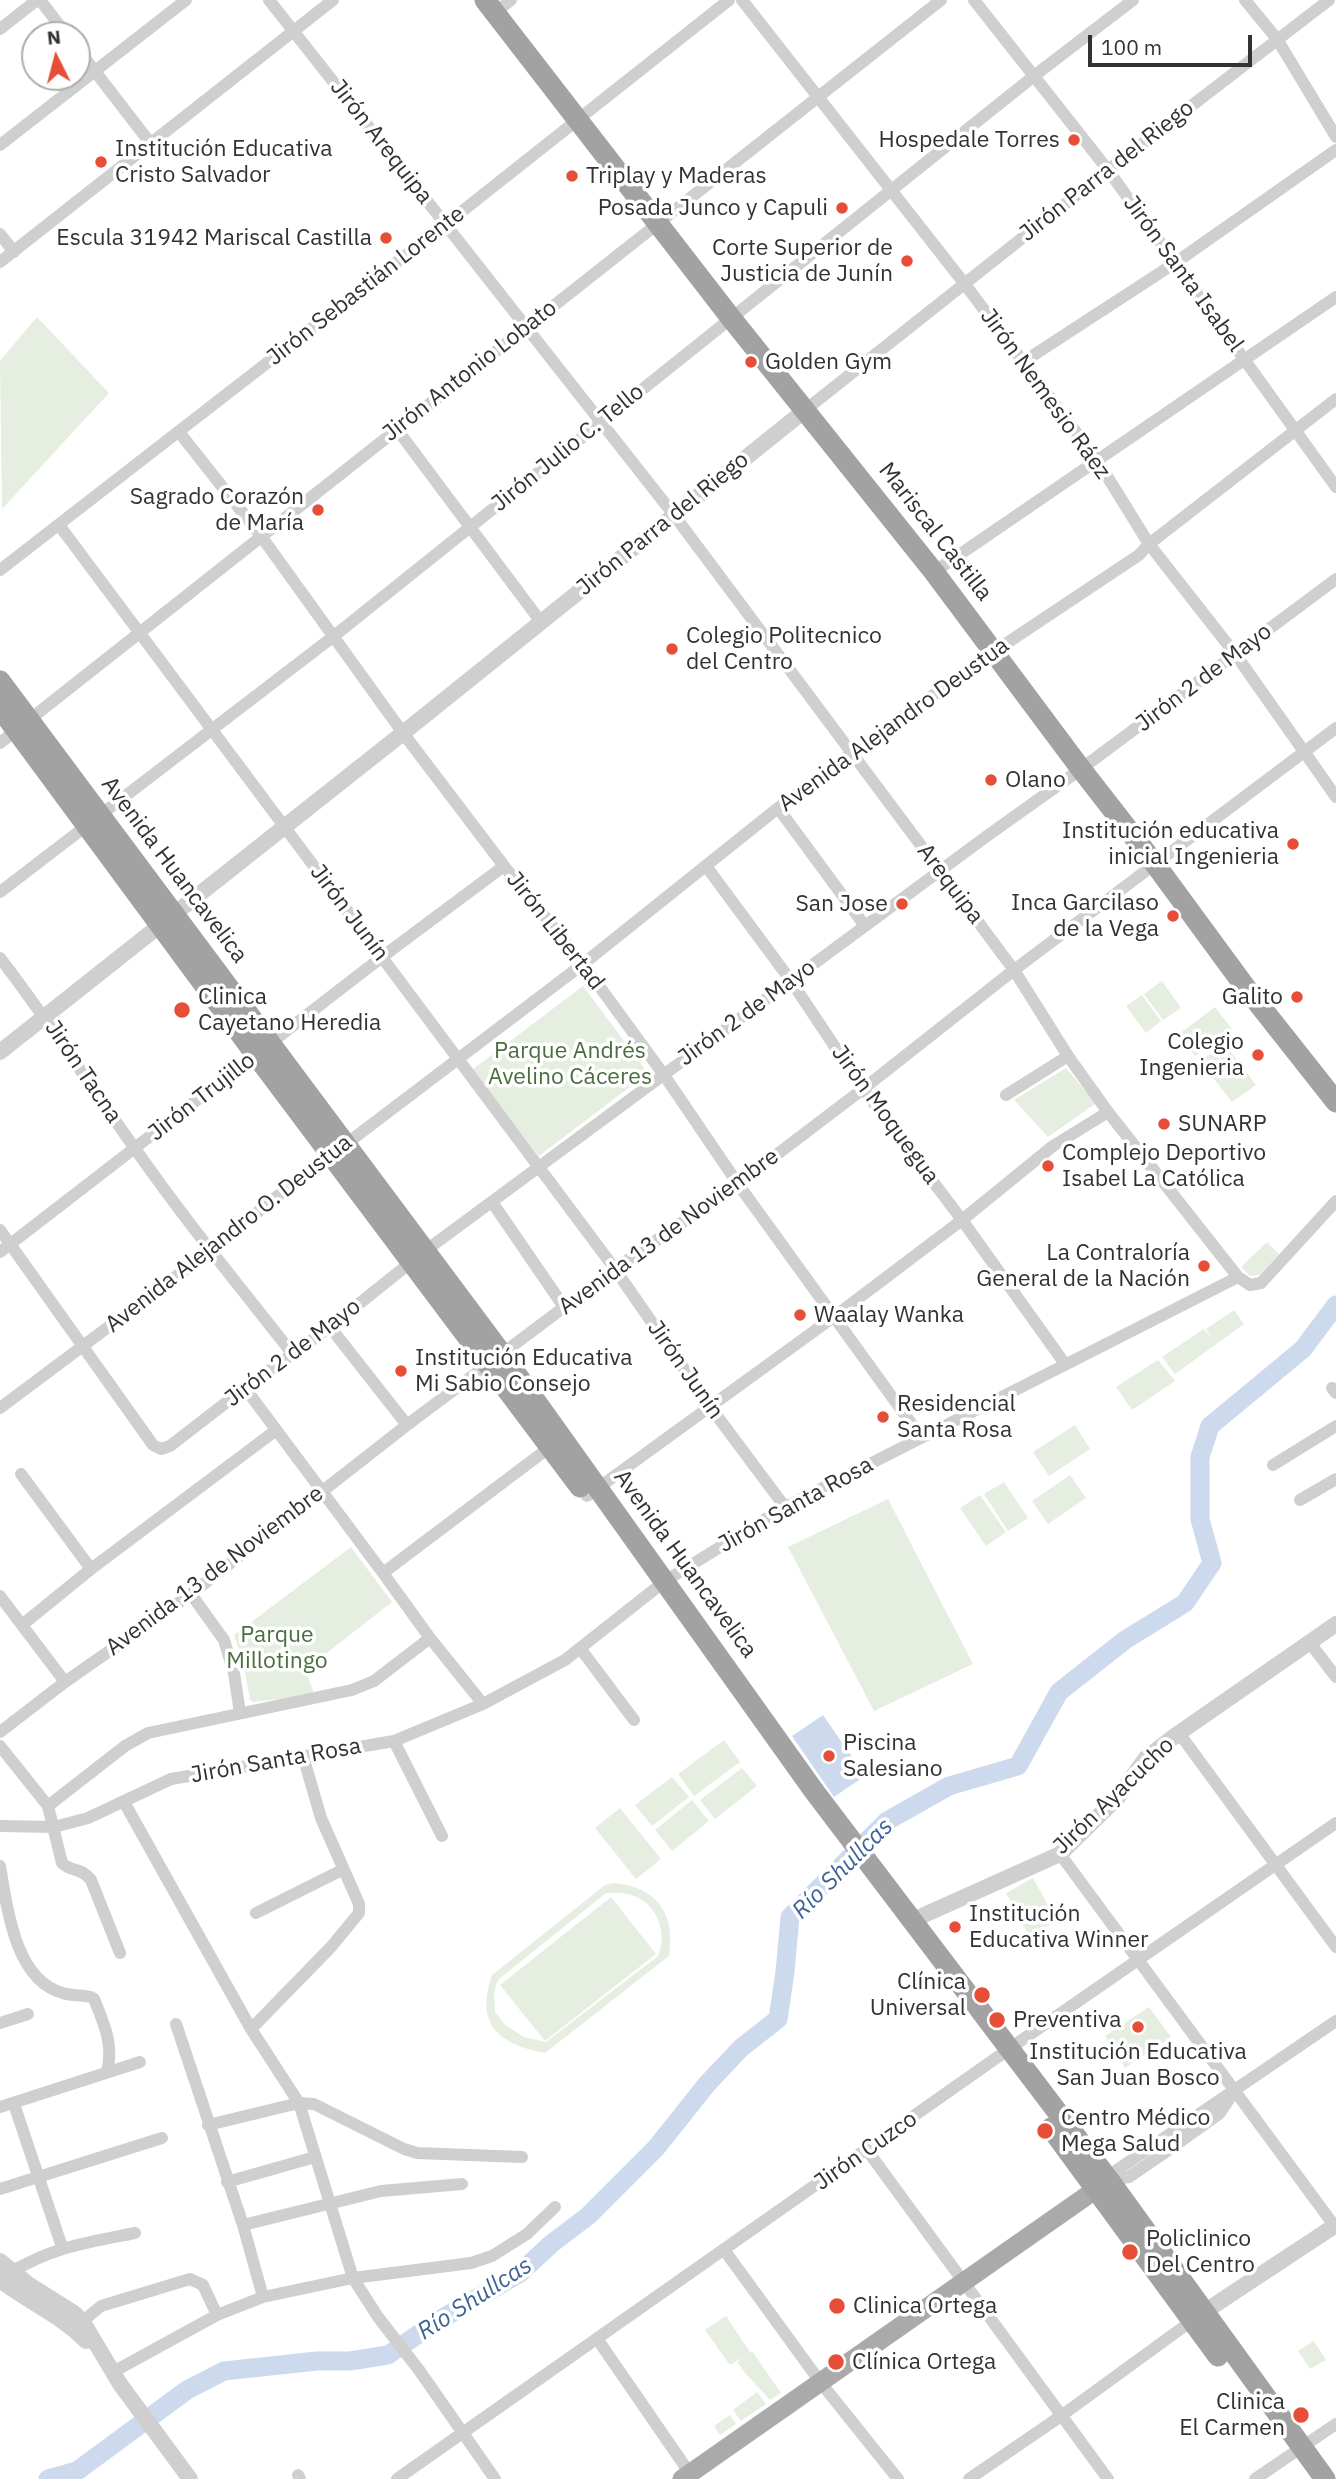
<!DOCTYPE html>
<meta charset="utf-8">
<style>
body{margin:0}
#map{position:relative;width:1336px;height:2479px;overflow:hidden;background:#fff;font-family:"IBM Plex Sans",sans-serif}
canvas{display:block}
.north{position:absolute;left:21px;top:21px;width:70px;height:70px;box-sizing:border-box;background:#fff;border:2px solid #adadad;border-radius:50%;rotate:354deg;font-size:19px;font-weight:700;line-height:28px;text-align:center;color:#323232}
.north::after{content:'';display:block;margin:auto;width:24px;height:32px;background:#e64e37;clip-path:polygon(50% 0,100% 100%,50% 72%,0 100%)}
.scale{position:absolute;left:1088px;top:35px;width:164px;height:32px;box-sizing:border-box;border:4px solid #323232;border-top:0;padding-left:9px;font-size:21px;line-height:24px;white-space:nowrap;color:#323232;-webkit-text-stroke:5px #fff;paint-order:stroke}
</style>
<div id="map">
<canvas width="1336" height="2479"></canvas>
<div class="north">N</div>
<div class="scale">100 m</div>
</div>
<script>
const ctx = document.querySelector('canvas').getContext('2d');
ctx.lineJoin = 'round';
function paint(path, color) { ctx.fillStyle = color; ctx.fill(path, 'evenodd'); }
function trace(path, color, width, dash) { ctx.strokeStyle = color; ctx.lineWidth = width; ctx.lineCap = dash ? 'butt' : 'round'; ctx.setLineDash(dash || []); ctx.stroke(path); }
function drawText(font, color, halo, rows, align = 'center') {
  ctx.font = font + ' "IBM Plex Sans",sans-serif'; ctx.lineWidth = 7; ctx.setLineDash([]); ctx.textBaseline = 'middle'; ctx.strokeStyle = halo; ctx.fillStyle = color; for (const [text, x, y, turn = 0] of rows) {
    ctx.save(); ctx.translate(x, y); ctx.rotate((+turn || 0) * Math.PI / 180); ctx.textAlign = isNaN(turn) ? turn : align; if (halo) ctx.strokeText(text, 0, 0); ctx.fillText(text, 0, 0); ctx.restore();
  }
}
paint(new Path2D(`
 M 37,317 L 109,393 L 2,509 L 0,361 Z
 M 1162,981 L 1181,1008 L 1163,1020 L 1144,994 Z
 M 583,986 L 648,1073 L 539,1156 L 472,1070 Z
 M 1142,995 L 1161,1021 L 1146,1033 L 1126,1006 Z
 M 1215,1007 L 1232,1029 L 1195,1056 L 1179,1034 Z
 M 1225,1044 L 1256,1085 L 1232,1102 L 1200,1061 Z
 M 1066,1068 L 1096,1103 L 1048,1137 L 1014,1100 Z
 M 1267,1242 L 1279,1254 L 1260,1275 L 1250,1276 L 1241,1267 Z
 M 1234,1310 L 1244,1324 L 1175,1374 L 1162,1357 L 1204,1329 L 1212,1339 L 1206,1329 Z
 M 1158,1360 L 1175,1381 L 1132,1410 L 1116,1387 Z
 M 1075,1425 L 1090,1449 L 1049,1476 L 1033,1452 Z
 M 1070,1475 L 1086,1498 L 1048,1524 L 1032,1501 Z
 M 1004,1482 L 1028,1518 L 1008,1531 L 984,1494 Z
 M 980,1495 L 1006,1532 L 986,1546 L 960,1508 Z
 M 888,1499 L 973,1664 L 874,1711 L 788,1547 Z
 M 351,1547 L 392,1602 L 305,1670 L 315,1695 L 253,1702 L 250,1700 L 243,1661 L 234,1635 Z
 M 724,1740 L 740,1762 L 694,1796 L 678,1774 Z
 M 742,1768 L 757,1786 L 715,1819 L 700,1800 Z
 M 672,1777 L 689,1797 L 652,1826 L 635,1805 Z
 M 692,1800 L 709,1821 L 672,1851 L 655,1830 Z
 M 620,1808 L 661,1859 L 636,1879 L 595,1828 Z
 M 1033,1878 L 1057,1921 L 1029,1936 L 1006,1893 Z
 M 614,1883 C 657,1887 676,1914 669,1956 L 545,2053 C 498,2044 475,2024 492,1975 L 605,1885 ZM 606,1893 C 615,1893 624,1892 634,1896 C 657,1904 668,1934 658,1956 L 546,2042 L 524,2037 L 505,2025 L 495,2012 L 494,1993 L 496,1985 L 499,1979 Z
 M 611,1897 L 656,1954 L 545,2041 L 500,1985 Z
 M 1149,2007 L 1171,2037 L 1125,2068 L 1105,2036 Z
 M 726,2316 L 750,2352 L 752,2351 L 781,2393 L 770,2400 C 759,2387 746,2376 737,2362 L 745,2356 L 730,2365 L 705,2330 Z
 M 1314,2341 L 1326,2360 L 1310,2369 L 1298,2351 Z
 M 757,2392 L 766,2404 L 741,2421 L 733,2410 Z
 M 730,2415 L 736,2424 L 720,2435 L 714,2426 Z`), '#e5eee0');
paint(new Path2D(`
 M 823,1715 L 865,1776 L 834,1797 L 792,1736 Z`), '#cddaed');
trace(new Path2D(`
 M 48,2479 L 77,2471 L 187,2390 L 224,2371 L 317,2361 L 350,2361 L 388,2355 L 436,2322 L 520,2273 L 551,2244 L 588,2216 L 656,2148 L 707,2084 L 741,2048 L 778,2019 L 785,1972 L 790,1917 L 887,1821 L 949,1786 L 1018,1766 L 1059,1692 L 1125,1640 L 1185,1603 L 1212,1563 L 1200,1519 L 1200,1457 L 1210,1426 L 1303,1349 L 1336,1305`), '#cddaed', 19);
trace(new Path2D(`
 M 40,0 L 67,35
 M 269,0 L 674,515 L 1014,970 L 1068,1056 L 1108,1112 L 1238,1277 L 1250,1285 L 1261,1283 L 1336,1201
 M 742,0 L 964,283 L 1097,460 L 1149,544 L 1236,655 L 1336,797
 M 974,0 L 1108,170 L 1336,487
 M 1245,0 L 1277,39 L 1336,137
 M 494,13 L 511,0
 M 0,29 L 37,0
 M 77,48 L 151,144
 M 0,145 L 186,0
 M 0,234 L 14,252
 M 0,262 L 333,0
 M 1023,362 L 1175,263 L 1336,150
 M 804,411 L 1108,170 L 1329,0
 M 396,428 L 541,622
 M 179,432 L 261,536 L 403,733 L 504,866 L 583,964 L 664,1075 L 738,1184 L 921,1437
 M 59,525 L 615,1269 L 711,1408 L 785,1507
 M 0,570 L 446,224 L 729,0
 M 934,572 L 1336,297
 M 0,743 L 941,0
 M 778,808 L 865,926
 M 706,866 L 791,981 L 863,1089 L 962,1220 L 1065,1364
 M 0,892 L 334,636 L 1034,76 L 1133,0
 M 0,958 C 48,1020 90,1086 136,1150 C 185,1220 239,1286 292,1353
 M 1006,1095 L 1068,1056
 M 492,1202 L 564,1307
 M 0,1230 L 153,1445 L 161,1449 L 170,1446 L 245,1388 L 330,1327 L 425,1251 L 987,836 L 1081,769 L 1336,579
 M 0,1252 L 382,957 L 504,866
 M 330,1327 L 407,1425
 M 245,1388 L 383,1573 L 430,1638 L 483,1704
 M 1332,1388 L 1336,1393
 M 0,1408 L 210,1251 L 275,1198 L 583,964 L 778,808 L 852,753 L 995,651 L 1139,555 L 1149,544 L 1336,399
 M 1273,1465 L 1336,1426
 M 21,1474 L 91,1569
 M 587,1496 L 835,1316 L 962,1220 L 1053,1146 L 1108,1112
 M 1300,1500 L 1336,1479
 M 383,1573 L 550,1447
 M 191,1594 L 224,1640 L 234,1673 L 240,1713
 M 0,1596 L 65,1682
 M 22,1625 L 91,1569 L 275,1431
 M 1310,1643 L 1336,1677
 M 580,1648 L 634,1720
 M 0,1732 L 65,1682 L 191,1594 L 407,1425 L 615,1269 L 738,1184 L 863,1089 L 1014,970 L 1336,728
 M 1179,1733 L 1336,1947
 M 394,1741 L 442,1836
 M 0,1746 L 48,1806 L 62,1863 C 71,1872 81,1867 91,1880 L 120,1953
 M 124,1802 L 251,2029 L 299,2103 L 353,2278 L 378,2317 L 419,2370 L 495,2479
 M 48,1806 L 125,1746 L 148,1733 L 352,1690 L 374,1681 L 430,1638
 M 0,1826 L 54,1827 L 88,1818 L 171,1779 L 394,1741 L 483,1704 L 565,1660 L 665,1581 L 785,1507 L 1238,1277
 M 1060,1854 L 1336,2228
 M 0,1866 C 7,1907 15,1981 63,1993 C 72,1996 82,1995 91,1997 L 94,1999 C 104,2024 114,2045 107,2071
 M 256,1913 L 342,1870
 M 0,2023 L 28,2014
 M 176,2024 L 243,2225 L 263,2297
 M 251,2029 L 331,1947 L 359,1913 L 359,1904 L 321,1818 L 303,1756
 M 14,2104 L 62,2247
 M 0,2107 L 140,2062
 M 208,2125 L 299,2103 L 314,2104 L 404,2149 L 417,2153 L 522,2157
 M 867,2150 L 1108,2479
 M 1109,2180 L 1117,2170 L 1336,2021
 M 1109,2180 L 1129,2177 L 1167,2151 L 1220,2113 L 1232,2095
 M 227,2182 L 315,2157
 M 0,2189 L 162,2138
 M 243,2225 L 381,2191 L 462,2184
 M 725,2251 L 821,2383 L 898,2479
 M 6,2275 C 52,2247 84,2243 135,2233
 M 77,2326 L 101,2306 L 190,2279 L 203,2285 L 217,2315
 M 598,2340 L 693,2478
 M 113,2372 L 217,2315 L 263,2297 L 353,2278 L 471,2263 L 492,2256 L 527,2234 L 555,2207
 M 298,2475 L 300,2479
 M 397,2479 L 1009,2049 L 1336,1823
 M 969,2479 L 1061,2416 L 1197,2317
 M 1255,2479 L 1336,2424`), '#cfcfcf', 12);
trace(new Path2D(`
 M 0,1052 L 403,733 L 804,411
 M 913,1920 L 1060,1854 L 1118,1797 L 1146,1758 L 1179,1733 L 1336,1624
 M 0,2261 L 28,2284 L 74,2313 L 83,2322 L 120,2384 L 190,2479
 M 0,2280 C 28,2302 61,2315 86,2341
 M 1204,2312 L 1336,2225`), '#cfcfcf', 16);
trace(new Path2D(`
 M 682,2479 L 1095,2190`), '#aaa', 19);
trace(new Path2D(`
 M 485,0 L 731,318 L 934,572 L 1081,769 L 1155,864 L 1246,988 L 1336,1102
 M 0,681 L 502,1354 L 814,1791 L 1109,2180 L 1325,2479
 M 0,708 L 256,1055 L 580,1487
 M 1051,2128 L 1218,2356`), '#a2a2a2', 21);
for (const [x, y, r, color] of [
 [1074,140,7,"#e64e37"],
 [101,162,7,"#e64e37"],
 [572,176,7,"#e64e37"],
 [842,208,7,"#e64e37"],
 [386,238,7,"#e64e37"],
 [907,261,7,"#e64e37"],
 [751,362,7,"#e64e37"],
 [318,510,7,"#e64e37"],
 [672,649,7,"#e64e37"],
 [991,780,7,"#e64e37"],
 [1293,844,7,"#e64e37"],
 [902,904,7,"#e64e37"],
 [1173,916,7,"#e64e37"],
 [1297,997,7,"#e64e37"],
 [182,1010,9,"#e64e37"],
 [1258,1055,7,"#e64e37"],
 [1164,1124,7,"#e64e37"],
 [1048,1166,7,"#e64e37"],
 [1204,1266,7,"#e64e37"],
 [800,1315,7,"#e64e37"],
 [401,1371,7,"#e64e37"],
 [883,1417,7,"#e64e37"],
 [829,1756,7,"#e64e37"],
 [955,1927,7,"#e64e37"],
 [982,1995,9,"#e64e37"],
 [997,2020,9,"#e64e37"],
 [1138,2027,7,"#e64e37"],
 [1045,2131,9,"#e64e37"],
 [1130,2252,9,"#e64e37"],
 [837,2306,9,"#e64e37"],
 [836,2362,9,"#e64e37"],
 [1301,2415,9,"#e64e37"]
]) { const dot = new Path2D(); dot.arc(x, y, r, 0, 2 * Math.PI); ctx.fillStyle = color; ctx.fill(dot); trace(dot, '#fff', 2.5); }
drawText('23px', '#323232', '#fff', [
 ["Hospedale Torres",1060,140,"right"],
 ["Institución Educativa",115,149],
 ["Cristo Salvador",115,175],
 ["Triplay y Maderas",586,176],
 ["Posada Junco y Capuli",828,208,"right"],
 ["Escula 31942 Mariscal Castilla",372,238,"right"],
 ["Corte Superior de",893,248,"right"],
 ["Justicia de Junín",893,274,"right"],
 ["Golden Gym",765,362],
 ["Sagrado Corazón",304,497,"right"],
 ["de María",304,523,"right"],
 ["Colegio Politecnico",686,636],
 ["del Centro",686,662],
 ["Olano",1005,780],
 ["Institución educativa",1279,831,"right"],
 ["inicial Ingenieria",1279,857,"right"],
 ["Inca Garcilaso",1159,903,"right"],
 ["de la Vega",1159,929,"right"],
 ["San Jose",888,904,"right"],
 ["Clinica",198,997],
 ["Cayetano Heredia",198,1023],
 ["Galito",1283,997,"right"],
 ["Colegio",1244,1042,"right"],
 ["Ingenieria",1244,1068,"right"],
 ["SUNARP",1178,1124],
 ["Complejo Deportivo",1062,1153],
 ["Isabel La Católica",1062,1179],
 ["La Contraloría",1190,1253,"right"],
 ["General de la Nación",1190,1279,"right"],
 ["Waalay Wanka",814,1315],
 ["Institución Educativa",415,1358],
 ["Mi Sabio Consejo",415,1384],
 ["Residencial",897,1404],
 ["Santa Rosa",897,1430],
 ["Piscina",843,1743],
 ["Salesiano",843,1769],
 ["Institución",969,1914],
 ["Educativa Winner",969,1940],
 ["Clínica",966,1982,"right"],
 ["Universal",966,2008,"right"],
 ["Preventiva",1013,2020],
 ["Institución Educativa",1138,2052,"center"],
 ["San Juan Bosco",1138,2078,"center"],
 ["Centro Médico",1061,2118],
 ["Mega Salud",1061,2144],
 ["Policlinico",1146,2239],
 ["Del Centro",1146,2265],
 ["Clinica Ortega",853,2306],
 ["Clínica Ortega",852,2362],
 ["Clinica",1285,2402,"right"],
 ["El Carmen",1285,2428,"right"]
], 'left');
drawText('23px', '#323232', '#fff', [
 ["Jirón Arequipa",381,142,52],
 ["Jirón Parra del Riego",1107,171,-38],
 ["Jirón Santa Isabel",1183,274,54],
 ["Jirón Sebastián Lorente",366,286,-38],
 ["Jirón Antonio Lobato",470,371,-38],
 ["Jirón Nemesio Ráez",1045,394,54],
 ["Jirón Julio C. Tello",568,448,-39],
 ["Jirón Parra del Riego",663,524,-39],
 ["Mariscal Castilla",935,532,52],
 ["Jirón 2 de Mayo",1204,678,-37],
 ["Avenida Alejandro Deustua",894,725,-36],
 ["Avenida Huancavelica",174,870,53],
 ["Arequipa",950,884,53],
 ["Jirón Junín",349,913,53],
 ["Jirón Libertad",555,931,52],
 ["Jirón 2 de Mayo",747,1013,-36],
 ["Jirón Tacna",83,1072,56],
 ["Jirón Trujillo",202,1097,-38],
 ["Jirón Moquegua",885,1115,54],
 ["Avenida 13 de Noviembre",669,1232,-36],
 ["Avenida Alejandro O. Deustua",229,1234,-38],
 ["Jirón 2 de Mayo",293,1353,-37],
 ["Jirón Junín",685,1370,55],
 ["Jirón Santa Rosa",796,1505,-29],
 ["Avenida Huancavelica",685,1564,54],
 ["Avenida 13 de Noviembre",215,1571,-37],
 ["Jirón Santa Rosa",276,1761,-10],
 ["Jirón Ayacucho",1114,1796,-44],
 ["Jirón Cuzco",866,2151,-35]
]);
drawText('23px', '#4b6e3e', '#fff', [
 ["Parque Andrés",570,1051],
 ["Avelino Cáceres",570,1077],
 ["Parque",277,1635],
 ["Millotingo",277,1661]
]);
drawText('italic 24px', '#3e6295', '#fff', [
 ["Río Shullcas",843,1869,-45],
 ["Río Shullcas",475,2299,-33]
]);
</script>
